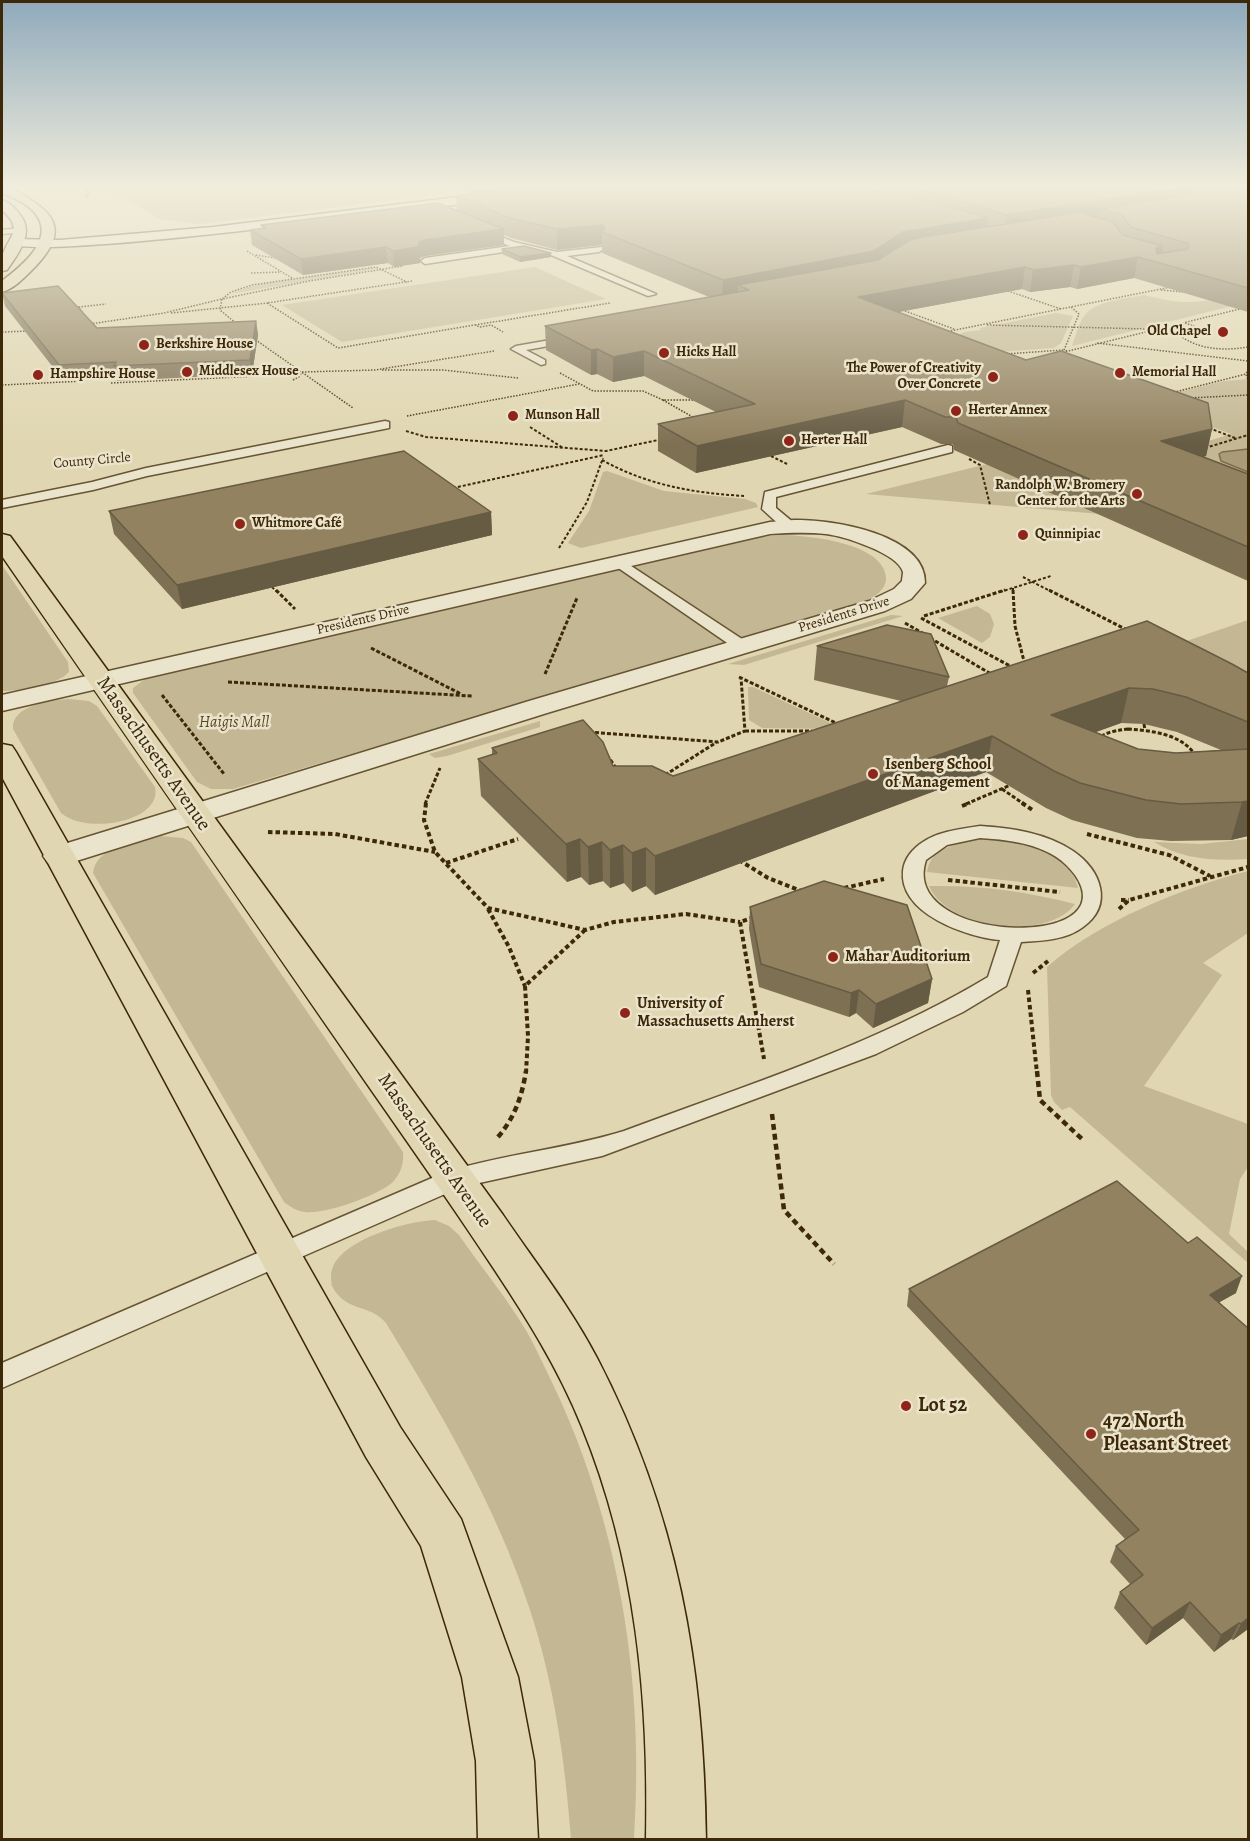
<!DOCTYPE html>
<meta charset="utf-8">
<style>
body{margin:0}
#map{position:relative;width:1250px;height:1841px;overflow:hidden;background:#e0d6b1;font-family:Alegreya,serif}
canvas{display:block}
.frame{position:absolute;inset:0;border:3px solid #3d2808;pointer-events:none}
</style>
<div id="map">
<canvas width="1250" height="1841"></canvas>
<div class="frame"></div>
</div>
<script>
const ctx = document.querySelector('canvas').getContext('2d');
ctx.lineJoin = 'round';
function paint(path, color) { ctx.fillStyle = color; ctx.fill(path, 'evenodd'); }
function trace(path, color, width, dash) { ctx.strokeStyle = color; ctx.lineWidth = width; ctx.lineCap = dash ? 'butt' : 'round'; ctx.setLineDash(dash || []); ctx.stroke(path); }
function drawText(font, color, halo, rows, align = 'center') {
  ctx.font = font + ' Alegreya,serif'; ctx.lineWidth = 5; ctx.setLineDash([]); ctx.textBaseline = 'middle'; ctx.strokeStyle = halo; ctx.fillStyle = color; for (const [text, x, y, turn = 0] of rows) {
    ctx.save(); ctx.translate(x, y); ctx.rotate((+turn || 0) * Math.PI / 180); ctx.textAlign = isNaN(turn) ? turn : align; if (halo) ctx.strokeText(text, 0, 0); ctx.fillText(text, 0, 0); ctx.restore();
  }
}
paint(new Path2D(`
 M 103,186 L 512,186 L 199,224 L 160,219 Z
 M 374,267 L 378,269 L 231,294 L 245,288 L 266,283 Z
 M 535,267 L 606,299 L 342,342 L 282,305 Z
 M 1144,295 C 1157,298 1169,301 1182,302 C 1204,303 1211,296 1232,306 L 1072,346 C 1075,337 1078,327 1082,319 C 1093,300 1126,299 1144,295 Z
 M 1056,313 L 1073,316 L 1061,343 L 1054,348 L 984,353 L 957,336 L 964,332 L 981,330 L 980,328 Z
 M 1248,379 L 1248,486 L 1191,463 L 1202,443 L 1231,434 L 1159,407 L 1170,394 L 1224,381 Z
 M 987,464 L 1100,514 L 866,494 Z
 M 607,471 L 664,491 L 745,499 L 756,503 L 758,507 L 581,548 L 568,543 L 589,511 L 603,472 Z
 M 779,535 C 805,535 883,542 886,577 C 887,592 869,600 858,604 L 233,789 L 211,789 L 197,782 L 133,693 L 133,688 L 145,679 L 158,675 L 736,540 Z
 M 2,565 L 68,662 L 69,672 C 58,685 19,691 2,691 Z
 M 977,606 L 990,614 L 994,624 L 990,637 L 982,643 L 938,618 Z
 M 891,615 L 903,616 L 744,665 L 728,664 Z
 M 1248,620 L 1248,680 L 1172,646 Z
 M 748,687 L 753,687 L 835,725 L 834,729 L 762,728 L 749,720 Z
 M 69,699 L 89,701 L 97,706 L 155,787 C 163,822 86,835 61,813 L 13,729 C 11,705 52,700 69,699 Z
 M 540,721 L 540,727 L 447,756 L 435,758 L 429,754 Z
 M 161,836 L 183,838 L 191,842 L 403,1152 C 404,1163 401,1173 393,1182 C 379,1195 324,1215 305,1212 C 297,1211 290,1207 284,1202 L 93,873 C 96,845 139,842 161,836 Z
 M 983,839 C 1015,841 1070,849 1078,888 L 927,872 C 930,846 963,842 983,839 Z
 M 1248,839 L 1248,859 C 1215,861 1184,860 1154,842 L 1201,844 Z
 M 1248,871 L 1248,933 L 1203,963 L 1222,975 L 1144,1086 L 1248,1124 L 1248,1167 L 1240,1179 L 1229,1234 L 1248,1252 L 1248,1263 L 1070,1107 L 1062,1110 L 1054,1102 L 1051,1095 L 1047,967 C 1099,921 1182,888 1248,871 Z
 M 929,886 C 981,885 1024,891 1075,904 C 1047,942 948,930 929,886 Z
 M 435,1220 L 449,1226 L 459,1235 C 481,1267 507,1298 527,1332 C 535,1346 542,1362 549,1376 C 619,1519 645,1681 634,1839 L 571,1839 C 565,1761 554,1682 529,1607 C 496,1506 441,1413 386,1323 C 369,1303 346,1313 332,1286 C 331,1280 330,1273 333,1267 C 344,1239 407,1221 435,1220 Z`), '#c4b894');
const water = new Path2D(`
 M 1248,449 L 1248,472 L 1221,461 L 1219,454 L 1222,452 Z`);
paint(water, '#a99b78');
trace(water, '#7e6d4b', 1.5);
paint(new Path2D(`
 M 82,186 L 89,187 L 87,190 L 90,192 L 88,198 L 84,197 L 86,192 Z`), '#7e6d4b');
const lane = new Path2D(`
 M 21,228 L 24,228 L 24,232 L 2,234 L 2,230 Z
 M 478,228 L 514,242 L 557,252 L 602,247 L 603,249 L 599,252 L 567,256 L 656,294 L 648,296 L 544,252 L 523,249 L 425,264 L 421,261 L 425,258 L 510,246 L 475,232 L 474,230 Z
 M 573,336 L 577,337 L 577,341 L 526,350 L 545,360 L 545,364 L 541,365 L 511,349 L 516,346 Z
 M 385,421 L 389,422 L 389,428 L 147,476 L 93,490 L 2,508 L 2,500 L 92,482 L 146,468 Z
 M 948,445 L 952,446 L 952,452 L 776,497 L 776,508 L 794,523 L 796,526 L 794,529 L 784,529 L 762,509 L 765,492 Z
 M 619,558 L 748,643 L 750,646 L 748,649 L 736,649 L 614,565 L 612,562 L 614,559 Z
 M 980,826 C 1012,828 1046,833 1073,851 C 1101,870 1114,905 1083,927 C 1066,940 1041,941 1021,942 L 1006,986 L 963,1012 L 876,1054 L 602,1156 L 461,1187 L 2,1388 L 2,1363 L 446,1172 C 504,1154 566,1149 624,1131 C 747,1085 875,1045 988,977 L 1000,940 C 967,937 899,914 903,871 C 904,859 913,848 923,842 C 939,831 961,829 980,826 ZM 980,838 C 1014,840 1054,845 1075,875 C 1128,951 898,944 926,860 L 947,845 Z`);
const street = new Path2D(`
 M 794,520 C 831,519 926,534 925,583 L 911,599 L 885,611 L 547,713 L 70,863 L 59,865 L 48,863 L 43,856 L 48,849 L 529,701 L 869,601 L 894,589 L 902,581 C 902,578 903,575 903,572 C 898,553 843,536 826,534 C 807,532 788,533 770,534 L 2,711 L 2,695 L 770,522 Z`);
const secondary = new Path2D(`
 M 548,186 L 582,186 L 576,189 C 513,197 31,264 10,243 L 17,239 L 60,240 L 213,227 Z`);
const primary = new Path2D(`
 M 2,186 L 7,186 C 45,207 77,224 35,267 C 26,276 14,289 2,292 L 2,281 C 23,265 61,235 30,208 C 22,201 11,197 2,193 Z
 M 2,200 C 10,203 16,209 20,215 C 35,233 18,254 7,270 L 2,271 C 2,268 0,261 2,257 C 8,236 25,230 2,210 Z
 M 2,534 L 10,536 L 503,1215 C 535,1262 571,1308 597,1358 C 678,1514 704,1666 706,1840 L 646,1840 C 649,1699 636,1559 582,1427 C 558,1367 524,1314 488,1260 C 449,1201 408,1143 367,1084 C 245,908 123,732 2,556 Z
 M 2,744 L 12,746 L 16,752 L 400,1427 L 461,1519 L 518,1677 L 534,1761 L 538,1840 L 478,1840 L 476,1761 L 462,1677 L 421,1546 L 366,1457 L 2,777 Z`);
trace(lane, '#665432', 3);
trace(street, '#665432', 3);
trace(secondary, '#3d2808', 3);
trace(primary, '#3d2808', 3);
trace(new Path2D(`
 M 247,251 L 292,278
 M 256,255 L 275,258
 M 251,273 L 281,272
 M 412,281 L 267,303 L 338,348 L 475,325 L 480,327 L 491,325 L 503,332
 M 1005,290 L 1061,309
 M 1161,290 L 1183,292
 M 905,311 L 954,329
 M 171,313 L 268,303
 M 84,315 L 79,307 L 106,304
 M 1185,323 L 1194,326 L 1178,330 L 1177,333 C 1196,350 1224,351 1248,347
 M 90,324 L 164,313 L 222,299 L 231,292 L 252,285 L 376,267 L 407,282
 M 238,325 L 220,310 L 222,299 L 309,281 L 403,266
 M 475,325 L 610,303
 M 987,325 L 1147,329
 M 2,332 L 29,331
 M 945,332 L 1171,287
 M 253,338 L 353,408
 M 1097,343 L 1248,361
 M 1067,351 L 1064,350 L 1079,314 L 1071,307
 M 1060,353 L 1248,307
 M 1005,354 L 1063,350
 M 1248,369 L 1246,374 L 1248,381
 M 382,370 L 443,370 L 518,378
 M 302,372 L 375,370 L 494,351
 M 560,373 L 593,391 L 643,391 L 663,400 L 696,400
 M 293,380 L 300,376
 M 111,383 L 302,374
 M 2,385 L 84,381
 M 1171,393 L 1246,374
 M 1189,398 L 1248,395
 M 663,400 L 696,419
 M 407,416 L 579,384`), '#3d2808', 1.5, [1.5, 1.5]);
trace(new Path2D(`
 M 530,427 L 563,448
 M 1209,428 L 1235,438
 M 406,431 L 426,437 L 606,451 L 663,439
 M 1205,448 L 1248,435
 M 771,456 L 787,464
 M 969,459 L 980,465 L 990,505
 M 602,460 C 647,485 693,493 744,496
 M 453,488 L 604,455
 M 559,548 L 587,502 L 603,458
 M 1023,577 L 1052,592
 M 272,587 L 277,592
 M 1013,588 L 1013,592
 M 1000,592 L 1051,576`), '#3d2808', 2, [3, 2]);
trace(new Path2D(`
 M 276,590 L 295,609
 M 1013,590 L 1015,626 L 1025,665
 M 1049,590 L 1127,630
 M 924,616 L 1005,590
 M 921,618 L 1012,667
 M 905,623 L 924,634
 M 930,638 L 991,674
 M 371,648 L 461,694
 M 545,674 L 577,598
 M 739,677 L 838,724
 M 228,682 L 472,696
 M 162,695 L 224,774
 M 1144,724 L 1145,730
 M 1128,729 C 1153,731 1184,734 1197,758 L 1195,771 C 1166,799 1109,778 1090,749 C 1098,733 1112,731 1128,729 Z
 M 745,731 L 812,731
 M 589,732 L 718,742 L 745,731 L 741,678
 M 607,755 L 616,768
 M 665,775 L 717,742
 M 1002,789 L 1024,804
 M 425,804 L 440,768
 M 966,804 L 1013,784`), '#3d2808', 3, [4, 2]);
trace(new Path2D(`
 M 426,803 L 424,820 L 435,852 L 488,908 L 585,930 L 614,922 L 686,914 L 740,922
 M 1022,803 L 1034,811
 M 962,806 L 970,803
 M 268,832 L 335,834 L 435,852
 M 1087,834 L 1169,855 L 1210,876
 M 739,860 L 768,878 L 801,891
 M 446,863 L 518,839
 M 948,880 L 1060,892
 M 844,888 L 884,879
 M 1121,900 L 1129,900
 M 488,909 L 509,947 L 525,986
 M 1119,909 L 1129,900 L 1248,867
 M 754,917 L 740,922 L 764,1059
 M 1033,973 L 1048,961
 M 1028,990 L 1037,1073
 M 526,1073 L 528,1036 L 525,986 L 584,931`), '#3d2808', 4, [4.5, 3]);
trace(new Path2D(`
 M 1037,1071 L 1040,1100 L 1082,1139
 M 772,1114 L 784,1210 L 834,1264
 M 498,1137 C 515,1117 522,1096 526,1071`), '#3d2808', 4.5, [6, 4]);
paint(lane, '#ebe4cc');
paint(street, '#ebe4cc');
paint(secondary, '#ebe4cc');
paint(primary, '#e0d6b1');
paint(new Path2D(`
 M 535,186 L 1248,186 L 1248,312 L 1134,278 L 1077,289 L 1070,287 L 1030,292 L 1022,289 L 898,312 L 1212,429 L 1206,456 L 1203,457 L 1248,474 L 1248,581 L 954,450 L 953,444 L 941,444 L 902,427 L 696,473 L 658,451 L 658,424 L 716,412 L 644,376 L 613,382 L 597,374 L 591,375 L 546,350 L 545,326 L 709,297 L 602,253 L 602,245 L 557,250 L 511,238 L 504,235 L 504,245 L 425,256 L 420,258 L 420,263 L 394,267 L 388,263 L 303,275 L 252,245 L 250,230 L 262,228 L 261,225 L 457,211 L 456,196 L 469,195 L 469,192 Z
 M 502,249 L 551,253 L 551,257 L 520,262 L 502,254 Z
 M 2,293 L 97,328 L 256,321 L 258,335 L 252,374 L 117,381 L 117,377 L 63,380 L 5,306 Z
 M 109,511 L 491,512 L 492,535 L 182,609 L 114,534 Z
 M 817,646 L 949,677 L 947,686 L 1248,673 L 1248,836 L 1231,840 L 1171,841 L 1137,838 L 1072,820 L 1046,808 L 986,772 L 655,895 L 646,886 L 632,892 L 624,883 L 610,888 L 603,881 L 589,885 L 581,877 L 567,882 L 481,796 L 478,759 L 492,755 L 492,748 L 673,776 L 901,701 L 814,680 ZM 1121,723 L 1144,724 L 1177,732 L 1221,750 L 1176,753 L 1138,749 L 1095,732 Z
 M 750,907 L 932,979 L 928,1003 L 873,1028 L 856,1013 L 849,1017 L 759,987 L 749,929 Z
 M 909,1289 L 1236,1293 L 1219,1302 L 1248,1328 L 1248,1629 L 1233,1640 L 1231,1639 L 1214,1652 L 1183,1618 L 1146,1645 L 1114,1608 L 1120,1592 L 1130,1584 L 1110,1562 L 1116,1546 L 1125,1539 L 907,1306 Z`), '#7e7053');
paint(new Path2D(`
 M 1193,186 L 1189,204 L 1100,209 L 1098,219 L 1004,235 L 1007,215 Z
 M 1210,186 L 1248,186 L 1206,201 Z
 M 988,218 L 985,237 L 872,272 L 749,290 L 738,285 L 737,299 L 722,302 L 723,280 L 903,232 Z
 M 603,225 L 603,233 L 602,232 L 602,245 L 557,250 L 557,229 Z
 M 504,229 L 504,245 L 425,256 L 420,258 L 420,263 L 394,267 L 393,251 L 424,240 Z
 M 1163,246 L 1160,263 L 1154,261 L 1156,248 Z
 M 386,247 L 388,263 L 303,275 L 301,259 Z
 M 551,253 L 551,257 L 520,262 L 520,257 Z
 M 1138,257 L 1134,278 L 1077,289 L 1081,267 Z
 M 1074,265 L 1070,287 L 1030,292 L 1033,270 Z
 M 1025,267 L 1022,289 L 856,320 L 858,297 Z
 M 256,321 L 258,335 L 252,374 L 250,360 Z
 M 597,349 L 597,374 L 591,375 L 591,350 Z
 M 644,351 L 644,376 L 613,382 L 613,357 Z
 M 905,400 L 902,427 L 696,473 L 697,446 Z
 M 1212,429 L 1206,456 L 1155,469 L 1161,441 Z
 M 491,512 L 492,535 L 182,609 L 177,585 Z
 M 1129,688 L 1121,723 L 1044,751 L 1051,715 Z
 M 992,736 L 986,772 L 655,895 L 655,856 Z
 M 1248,801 L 1248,836 L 1231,840 L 1242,802 Z
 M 580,839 L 581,877 L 567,882 L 566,844 Z
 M 602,842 L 603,881 L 589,885 L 588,847 Z
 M 623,845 L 624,883 L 610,888 L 610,850 Z
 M 646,848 L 646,886 L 632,892 L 632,853 Z
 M 932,979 L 928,1003 L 873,1028 L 876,1004 Z
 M 859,990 L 856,1013 L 849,1017 L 851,993 Z
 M 1242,1276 L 1236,1293 L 1204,1311 L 1210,1295 Z
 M 1190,1602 L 1183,1618 L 1146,1645 L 1152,1628 Z
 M 1248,1618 L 1248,1629 L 1233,1640 L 1241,1624 Z
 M 1239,1623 L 1231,1639 L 1214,1652 L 1221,1635 Z`), '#665b43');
const building = new Path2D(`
 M 535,186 L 847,186 L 931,201 L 988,218 L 903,232 L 874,251 L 723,280 L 602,232 L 605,229 L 603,225 L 557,229 L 510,218 L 456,196 L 471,194 L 469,192 Z
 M 894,186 L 1191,186 L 1007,215 L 933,193 Z
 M 1244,186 L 1248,186 L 1248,288 L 1138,257 L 1081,267 L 1074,265 L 1033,270 L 1025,267 L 858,297 L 1026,360 L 1061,351 L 1208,403 L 1212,429 L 1161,441 L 1248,474 L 1248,547 L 958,423 L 956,417 L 945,417 L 905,400 L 697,446 L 658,424 L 755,404 L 644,351 L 613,357 L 597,349 L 591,350 L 545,326 L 749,290 L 738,285 L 878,260 L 910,240 L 923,237 L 1082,212 L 1084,214 L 1113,222 L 1123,235 L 1163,246 L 1156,248 L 1157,254 L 1188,249 L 1189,246 L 1187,243 L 1131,227 L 1121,214 L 1100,209 Z
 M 438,203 L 504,229 L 424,240 L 419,242 L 418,247 L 393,251 L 386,247 L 301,259 L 250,230 L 266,228 L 261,225 Z
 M 524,246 L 551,253 L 520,257 L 502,249 Z
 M 58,286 L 97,328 L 256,321 L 250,360 L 114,366 L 116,362 L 59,365 L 2,293 Z
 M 404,451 L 491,512 L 177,585 L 109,511 Z
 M 1147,621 L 1232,664 L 1248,673 L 1248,722 L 1186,697 L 1153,689 L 1129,688 L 1051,715 L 1138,749 L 1176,753 L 1248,749 L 1248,801 L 1242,802 L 1181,804 L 1146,800 L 1080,783 L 1054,771 L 992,736 L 655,856 L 646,848 L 632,853 L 623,845 L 610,850 L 602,842 L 588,847 L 580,839 L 566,844 L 478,759 L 497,753 L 492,748 L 583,720 L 603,742 L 613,766 L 652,766 L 673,776 Z
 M 887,625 L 931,634 L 949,677 L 817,646 Z
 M 824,881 L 907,905 L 932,979 L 876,1004 L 859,990 L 851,993 L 761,964 L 750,907 Z
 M 1117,1181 L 1188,1243 L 1197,1237 L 1242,1276 L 1210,1295 L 1248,1328 L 1248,1618 L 1241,1624 L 1239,1623 L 1221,1635 L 1190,1602 L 1152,1628 L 1120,1592 L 1143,1575 L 1116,1546 L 1139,1530 L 909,1289 Z`);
paint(building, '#928260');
trace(building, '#665b43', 1.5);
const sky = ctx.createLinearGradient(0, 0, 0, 444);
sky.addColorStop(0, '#8faabb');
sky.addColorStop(0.42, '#f1eddc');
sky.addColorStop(1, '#f1eddc00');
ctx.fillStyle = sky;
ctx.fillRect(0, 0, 1250, 444);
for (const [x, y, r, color] of [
 [1223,332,6,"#8f2418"],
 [144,345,6,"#8f2418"],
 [664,353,6,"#8f2418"],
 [187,372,6,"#8f2418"],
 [1120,373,6,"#8f2418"],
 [38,375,6,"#8f2418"],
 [993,377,6,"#8f2418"],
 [956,411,6,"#8f2418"],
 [513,416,6,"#8f2418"],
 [789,441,6,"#8f2418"],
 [1137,494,6,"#8f2418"],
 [240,524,6,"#8f2418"],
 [1023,535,6,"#8f2418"],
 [873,774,6,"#8f2418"],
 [833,957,6,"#8f2418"],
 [625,1013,6,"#8f2418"],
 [906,1406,6,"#8f2418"],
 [1091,1434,6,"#8f2418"]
]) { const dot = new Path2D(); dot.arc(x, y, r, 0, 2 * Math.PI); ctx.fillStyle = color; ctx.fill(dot); trace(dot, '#ebe4cc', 2); }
drawText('bold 14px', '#3d2808', '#ebe4cc', [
 ["Old Chapel",1211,332,"right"],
 ["Berkshire House",156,345],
 ["Hicks Hall",676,353],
 ["The Power of Creativity",981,369,"right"],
 ["Over Concrete",981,385,"right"],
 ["Middlesex House",199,372],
 ["Memorial Hall",1132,373],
 ["Hampshire House",50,375],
 ["Herter Annex",968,411],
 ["Munson Hall",525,416],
 ["Herter Hall",801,441],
 ["Randolph W. Bromery",1125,486,"right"],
 ["Center for the Arts",1125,502,"right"],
 ["Whitmore Café",252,524],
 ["Quinnipiac",1035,535]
], 'left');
drawText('14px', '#3d2808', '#ebe4cc', [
 ["County Circle",92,461,-5],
 ["Presidents Drive",844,615,-17],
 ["Presidents Drive",363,620,-13]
]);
drawText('italic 16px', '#584524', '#ebe4cc', [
 ["Haigis Mall",234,723]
]);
drawText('bold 16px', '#3d2808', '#ebe4cc', [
 ["Isenberg School",885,765],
 ["of Management",885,783],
 ["Mahar Auditorium",845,957],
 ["University of",637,1004],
 ["Massachusetts Amherst",637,1022]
], 'left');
drawText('20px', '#3d2808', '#ebe4cc', [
 ["Massachusetts Avenue",153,754,55],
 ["Massachusetts Avenue",434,1151,55]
]);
drawText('bold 20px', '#3d2808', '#ebe4cc', [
 ["Lot 52",918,1406],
 ["472 North",1103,1422],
 ["Pleasant Street",1103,1445]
], 'left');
</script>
